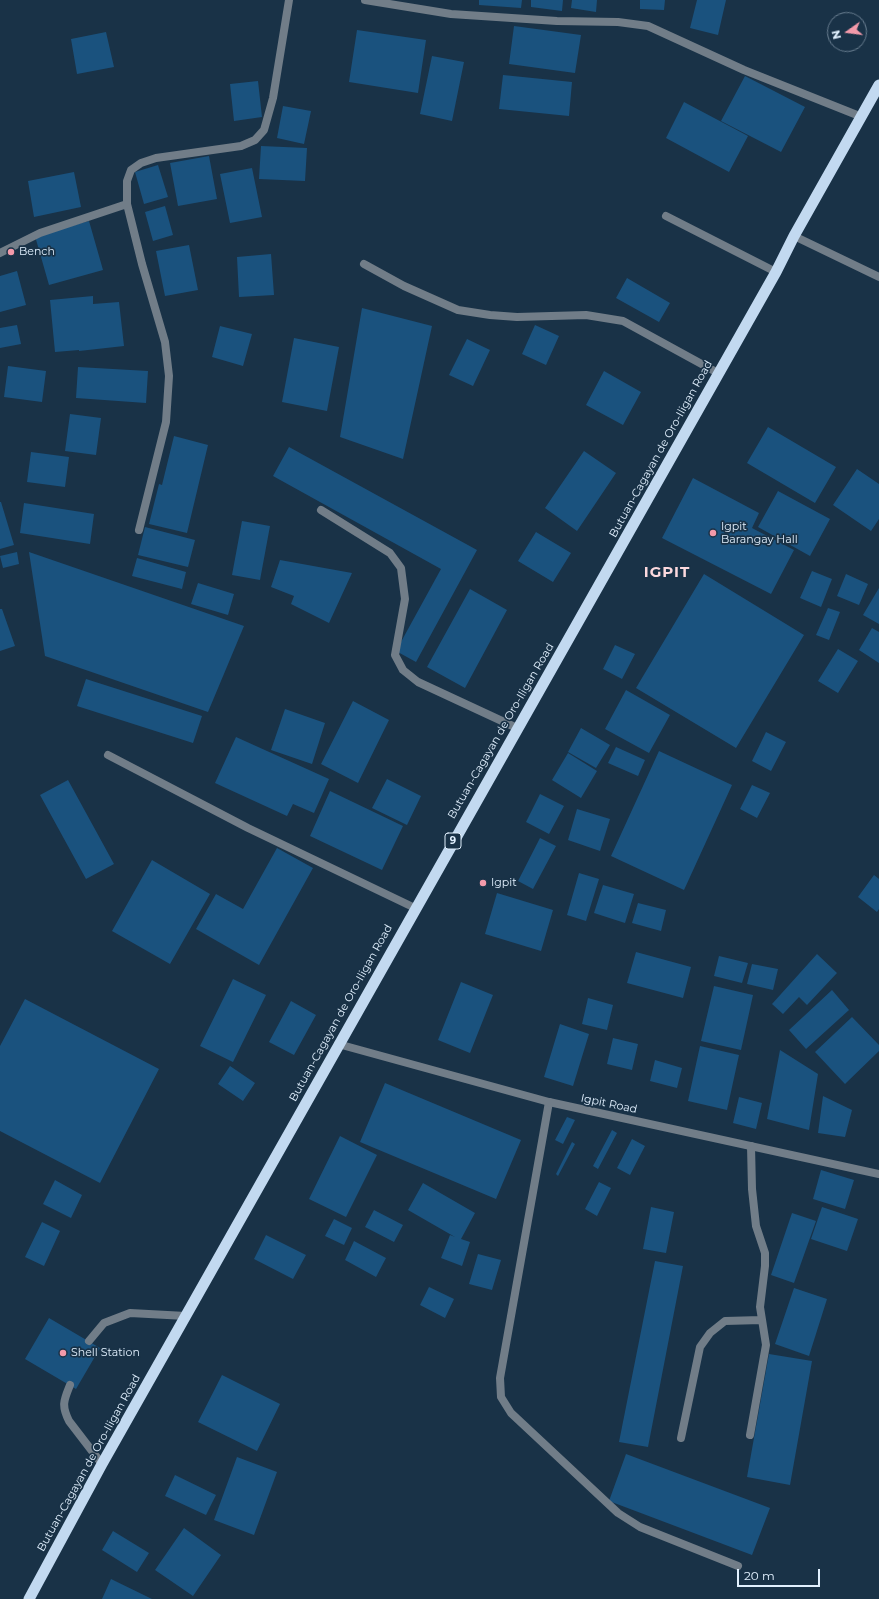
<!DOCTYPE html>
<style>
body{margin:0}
#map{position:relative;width:879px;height:1599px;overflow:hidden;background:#193247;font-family:Montserrat,sans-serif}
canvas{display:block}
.north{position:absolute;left:827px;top:12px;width:40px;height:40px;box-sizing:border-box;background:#193247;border:1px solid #697e90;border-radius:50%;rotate:256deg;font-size:11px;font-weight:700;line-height:16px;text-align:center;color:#e1f0fe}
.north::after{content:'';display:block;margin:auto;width:14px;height:18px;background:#f39aaa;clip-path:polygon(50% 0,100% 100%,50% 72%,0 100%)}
.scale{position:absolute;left:737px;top:1569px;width:83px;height:18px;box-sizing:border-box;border:2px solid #e1f0fe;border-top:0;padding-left:5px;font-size:12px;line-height:14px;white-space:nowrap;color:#e1f0fe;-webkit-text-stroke:3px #193247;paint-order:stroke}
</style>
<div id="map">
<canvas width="879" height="1599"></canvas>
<div class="north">N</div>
<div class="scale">20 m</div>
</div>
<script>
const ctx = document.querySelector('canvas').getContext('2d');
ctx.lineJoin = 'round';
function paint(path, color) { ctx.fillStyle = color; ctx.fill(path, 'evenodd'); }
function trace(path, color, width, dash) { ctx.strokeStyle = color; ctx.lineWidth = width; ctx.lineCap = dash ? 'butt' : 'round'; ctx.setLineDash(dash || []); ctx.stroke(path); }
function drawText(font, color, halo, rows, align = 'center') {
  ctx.font = font + ' Montserrat,sans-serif'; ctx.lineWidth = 3.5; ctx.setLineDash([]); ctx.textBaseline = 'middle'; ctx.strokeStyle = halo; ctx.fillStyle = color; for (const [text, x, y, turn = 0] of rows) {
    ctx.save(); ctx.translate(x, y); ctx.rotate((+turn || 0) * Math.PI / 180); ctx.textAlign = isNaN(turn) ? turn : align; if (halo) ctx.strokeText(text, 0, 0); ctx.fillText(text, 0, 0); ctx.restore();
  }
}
paint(new Path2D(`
 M 479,0 L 522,0 L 521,8 L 479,5 Z
 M 531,0 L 563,0 L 562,11 L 531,7 Z
 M 572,0 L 597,0 L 596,12 L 571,8 Z
 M 640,0 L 665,0 L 664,10 L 640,9 Z
 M 697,0 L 726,0 L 718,35 L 690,28 Z
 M 514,26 L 581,35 L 575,73 L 509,64 Z
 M 357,30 L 426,40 L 418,93 L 349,82 Z
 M 106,32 L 114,67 L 77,74 L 71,39 Z
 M 432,56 L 464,62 L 452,121 L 420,114 Z
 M 503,75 L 572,82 L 569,116 L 499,109 Z
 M 745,76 L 805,107 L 781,152 L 721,121 Z
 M 258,81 L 262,117 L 234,121 L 230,84 Z
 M 684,102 L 748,136 L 729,172 L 666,138 Z
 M 283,106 L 311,111 L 304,144 L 277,138 Z
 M 261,146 L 307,148 L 305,181 L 259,179 Z
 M 209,156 L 217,199 L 178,206 L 170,163 Z
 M 158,165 L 168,197 L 144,204 L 135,172 Z
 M 252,168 L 262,217 L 230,223 L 220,174 Z
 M 74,172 L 81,207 L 34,217 L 28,181 Z
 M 165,206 L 173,235 L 153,241 L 145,212 Z
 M 89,221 L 103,270 L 49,285 L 35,236 Z
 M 189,245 L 198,290 L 165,296 L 156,251 Z
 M 271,254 L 274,295 L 239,297 L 237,257 Z
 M 17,271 L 26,305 L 0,312 L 0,276 Z
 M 627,278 L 670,303 L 659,322 L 616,298 Z
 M 93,296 L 93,304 L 119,302 L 124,346 L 79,351 L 79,350 L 55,352 L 50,300 Z
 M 362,308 L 432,326 L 403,459 L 340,437 Z
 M 17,325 L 21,344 L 0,348 L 0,328 Z
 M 535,325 L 559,336 L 546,365 L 522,354 Z
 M 220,326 L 252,334 L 243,366 L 212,357 Z
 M 294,338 L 339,347 L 327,411 L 282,402 Z
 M 467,339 L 490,350 L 473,386 L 449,375 Z
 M 8,366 L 46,371 L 42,402 L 4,397 Z
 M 78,367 L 148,371 L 146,403 L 76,398 Z
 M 604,371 L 641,392 L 623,425 L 586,405 Z
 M 70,414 L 101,418 L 96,455 L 65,451 Z
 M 768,427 L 836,467 L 815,503 L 747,463 Z
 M 174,436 L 208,445 L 187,533 L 149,524 L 159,484 L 162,485 Z
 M 289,447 L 477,550 L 416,662 L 396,651 L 441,569 L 273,476 Z
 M 584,451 L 616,473 L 577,531 L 545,508 Z
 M 31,452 L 69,457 L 65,487 L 27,482 Z
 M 857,469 L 879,484 L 879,519 L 871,531 L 833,505 Z
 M 693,478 L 759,513 L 752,528 L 794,550 L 771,594 L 662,538 Z
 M 778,491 L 830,519 L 810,556 L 758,527 Z
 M 0,502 L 1,502 L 14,545 L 0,549 Z
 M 24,503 L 94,514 L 90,544 L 20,533 Z
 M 242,521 L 270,526 L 260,580 L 232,575 Z
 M 145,527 L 195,540 L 188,567 L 138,555 Z
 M 536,532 L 571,553 L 553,582 L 518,561 Z
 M 17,552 L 19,564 L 3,568 L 0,556 Z
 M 29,552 L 244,626 L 208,712 L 45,656 Z
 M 137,558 L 186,572 L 182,589 L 132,576 Z
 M 280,560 L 352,573 L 329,623 L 291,604 L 294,596 L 271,587 Z
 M 812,571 L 832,579 L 821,607 L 800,598 Z
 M 704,574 L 804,635 L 736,748 L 636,688 Z
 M 846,574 L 868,584 L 859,605 L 837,596 Z
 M 198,583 L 234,594 L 228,615 L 191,604 Z
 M 879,588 L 879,624 L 863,615 Z
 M 470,589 L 507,610 L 465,688 L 427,667 Z
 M 828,608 L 840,612 L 829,640 L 816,635 Z
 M 0,609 L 2,609 L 15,646 L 0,651 Z
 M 872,628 L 879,632 L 879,663 L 859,650 Z
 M 615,645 L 635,654 L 622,679 L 603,669 Z
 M 838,649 L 858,661 L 838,693 L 818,681 Z
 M 86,679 L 202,716 L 193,743 L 77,706 Z
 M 626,690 L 670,715 L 649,753 L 605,729 Z
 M 353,701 L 389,720 L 358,783 L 321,764 Z
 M 285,709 L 325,723 L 312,764 L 271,750 Z
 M 581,728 L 610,745 L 596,768 L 568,752 Z
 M 766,732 L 786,742 L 771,771 L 752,761 Z
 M 236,737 L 329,779 L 314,813 L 293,804 L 287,816 L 215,783 Z
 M 616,747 L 645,760 L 638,776 L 608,763 Z
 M 659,751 L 732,785 L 684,890 L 611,856 Z
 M 568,753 L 597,771 L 581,798 L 552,780 Z
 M 387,779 L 421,796 L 407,825 L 372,808 Z
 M 68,780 L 114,864 L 86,879 L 40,795 Z
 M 752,785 L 770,793 L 757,818 L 740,809 Z
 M 330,791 L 403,826 L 382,870 L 310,836 Z
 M 540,794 L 564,806 L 549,834 L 526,822 Z
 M 577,809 L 610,819 L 600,851 L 568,840 Z
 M 540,838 L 556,846 L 533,889 L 518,881 Z
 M 277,848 L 313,868 L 259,965 L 196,929 L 216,894 L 243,909 Z
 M 152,860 L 210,894 L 170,964 L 112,931 Z
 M 579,873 L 599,879 L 586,921 L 567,915 Z
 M 874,875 L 879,879 L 879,909 L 877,912 L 858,897 Z
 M 603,885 L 634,894 L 625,923 L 594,913 Z
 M 497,893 L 553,910 L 541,951 L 485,934 Z
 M 638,903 L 666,910 L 661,931 L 632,923 Z
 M 636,952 L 691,967 L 683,998 L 627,983 Z
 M 817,954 L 837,973 L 807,1005 L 799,997 L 783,1014 L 772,1004 Z
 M 719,956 L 748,963 L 742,983 L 714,976 Z
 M 752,964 L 778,969 L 773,990 L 747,984 Z
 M 233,979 L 266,995 L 233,1062 L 200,1046 Z
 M 461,982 L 493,995 L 470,1053 L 438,1040 Z
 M 714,986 L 753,995 L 741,1050 L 701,1041 Z
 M 832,990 L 849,1010 L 806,1049 L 789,1030 Z
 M 588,998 L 613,1005 L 607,1030 L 582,1024 Z
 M 25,999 L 159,1069 L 100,1183 L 0,1131 L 0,1046 Z
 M 291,1001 L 316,1015 L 294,1055 L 269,1042 Z
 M 852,1017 L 879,1045 L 879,1051 L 845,1084 L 815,1052 Z
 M 560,1024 L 589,1034 L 573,1086 L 544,1077 Z
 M 613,1038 L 638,1044 L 632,1070 L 607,1064 Z
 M 700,1046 L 739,1055 L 727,1110 L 688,1101 Z
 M 780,1050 L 818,1074 L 809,1130 L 767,1119 Z
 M 655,1060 L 682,1068 L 677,1088 L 650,1081 Z
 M 230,1066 L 255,1083 L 243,1101 L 218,1084 Z
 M 385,1083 L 521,1140 L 496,1199 L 360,1142 Z
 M 823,1096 L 852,1110 L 845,1137 L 818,1133 Z
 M 739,1097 L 762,1103 L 756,1129 L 733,1123 Z
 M 567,1117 L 575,1120 L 563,1144 L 555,1140 Z
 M 612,1130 L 617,1133 L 598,1169 L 593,1166 Z
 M 340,1136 L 377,1155 L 346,1217 L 309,1199 Z
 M 632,1139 L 645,1146 L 630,1175 L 617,1168 Z
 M 572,1142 L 575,1144 L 558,1176 L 556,1174 Z
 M 821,1170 L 854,1180 L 845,1209 L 813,1199 Z
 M 55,1180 L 82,1195 L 71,1218 L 43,1204 Z
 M 599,1182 L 611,1188 L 597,1216 L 585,1209 Z
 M 423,1183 L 475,1213 L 461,1239 L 470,1242 L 462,1266 L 441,1258 L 450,1235 L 455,1237 L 408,1210 Z
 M 651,1207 L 674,1212 L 666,1253 L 643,1249 Z
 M 822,1207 L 858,1219 L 847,1251 L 811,1239 Z
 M 374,1210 L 403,1225 L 394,1242 L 365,1227 Z
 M 792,1213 L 816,1221 L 794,1283 L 771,1275 Z
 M 334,1219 L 352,1228 L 344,1245 L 325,1236 Z
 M 42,1222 L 60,1231 L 44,1266 L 25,1257 Z
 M 266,1235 L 306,1255 L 293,1279 L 254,1259 Z
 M 354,1241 L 386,1258 L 376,1277 L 345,1260 Z
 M 478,1254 L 501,1260 L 492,1290 L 469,1284 Z
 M 655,1261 L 683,1266 L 648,1447 L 619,1442 Z
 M 429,1287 L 454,1299 L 445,1318 L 420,1305 Z
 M 794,1288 L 827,1299 L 809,1356 L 775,1344 Z
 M 49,1318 L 100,1348 L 76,1389 L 25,1359 Z
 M 769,1354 L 812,1361 L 790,1485 L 747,1477 Z
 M 222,1375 L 280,1404 L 257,1451 L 198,1422 Z
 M 626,1454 L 770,1508 L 752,1555 L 609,1501 Z
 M 237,1457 L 277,1472 L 254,1535 L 214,1520 Z
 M 175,1475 L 216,1495 L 206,1515 L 165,1496 Z
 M 184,1528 L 221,1555 L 193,1596 L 155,1570 Z
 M 113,1531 L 149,1553 L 137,1572 L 102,1550 Z
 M 111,1579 L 152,1599 L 102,1599 Z`), '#1a527e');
trace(new Path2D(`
 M 666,216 L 776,272
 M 794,236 L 879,277
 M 321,510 L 390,553 L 401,568 L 405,599 L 395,655 L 403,670 L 418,682 L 517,728
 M 108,755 L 248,828 L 415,908
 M 549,1102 L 500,1378 L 501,1397 L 511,1413 L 618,1513 L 640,1527 L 738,1566
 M 89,1341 L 104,1323 L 130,1313 L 186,1316
 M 70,1385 C 64,1400 61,1405 69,1421 L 102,1464
 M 750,1435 L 766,1345 L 760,1307 L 765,1266 L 765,1253 L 756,1226 L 752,1189 L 751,1146
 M 681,1438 L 700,1347 L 710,1333 L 725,1321 L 761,1320`), '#717d88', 8);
trace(new Path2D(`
 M 365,0 L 451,14 L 557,21 L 618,22 L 648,26 L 744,70 L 862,117
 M 0,253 L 40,233 L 127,204
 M 364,264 L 404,286 L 458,310 L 490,315 L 517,317 L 586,315 L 623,321 L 718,373
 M 139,530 L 166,422 L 169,376 L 165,342 L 142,264 L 127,204 L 127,181 L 131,170 L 141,163 L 156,158 L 241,146 L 255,140 L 264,130 L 273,98 L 289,0`), '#717d88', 8);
trace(new Path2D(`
 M 338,1044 L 549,1102 L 879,1174`), '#717d88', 8);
trace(new Path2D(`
 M 29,1599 L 102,1464 L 776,272 L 794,236 L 879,85`), '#c2d9f0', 11);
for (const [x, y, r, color] of [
 [11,252,4,"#f39aaa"],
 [713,533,4,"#f39aaa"],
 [483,883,4,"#f39aaa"],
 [63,1353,4,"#f39aaa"]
]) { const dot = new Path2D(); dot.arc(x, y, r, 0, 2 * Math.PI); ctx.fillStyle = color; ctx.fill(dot); trace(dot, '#193247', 1.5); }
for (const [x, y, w] of [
 [453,841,16]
]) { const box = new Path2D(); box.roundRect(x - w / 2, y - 8, w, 16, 3); ctx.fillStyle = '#193247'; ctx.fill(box); trace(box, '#e1f0fe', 1); }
drawText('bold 10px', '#e1f0fe', null, [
 ["9",453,841]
]);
drawText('11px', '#e1f0fe', '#193247', [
 ["Bench",19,252],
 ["Igpit",721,527],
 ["Barangay Hall",721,540],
 ["Igpit",491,883],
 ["Shell Station",71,1353]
], 'left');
drawText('11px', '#e1f0fe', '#193247', [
 ["Butuan-Cagayan de Oro-Iligan Road",661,449,-61],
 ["Butuan-Cagayan de Oro-Iligan Road",501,731,-60],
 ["Butuan-Cagayan de Oro-Iligan Road",341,1013,-61],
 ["Igpit Road",609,1104,12],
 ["Butuan-Cagayan de Oro-Iligan Road",89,1463,-61]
]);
ctx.letterSpacing = '1px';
drawText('bold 15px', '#fcd9de', '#193247', [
 ["IGPIT",667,573]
]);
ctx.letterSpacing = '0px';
</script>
